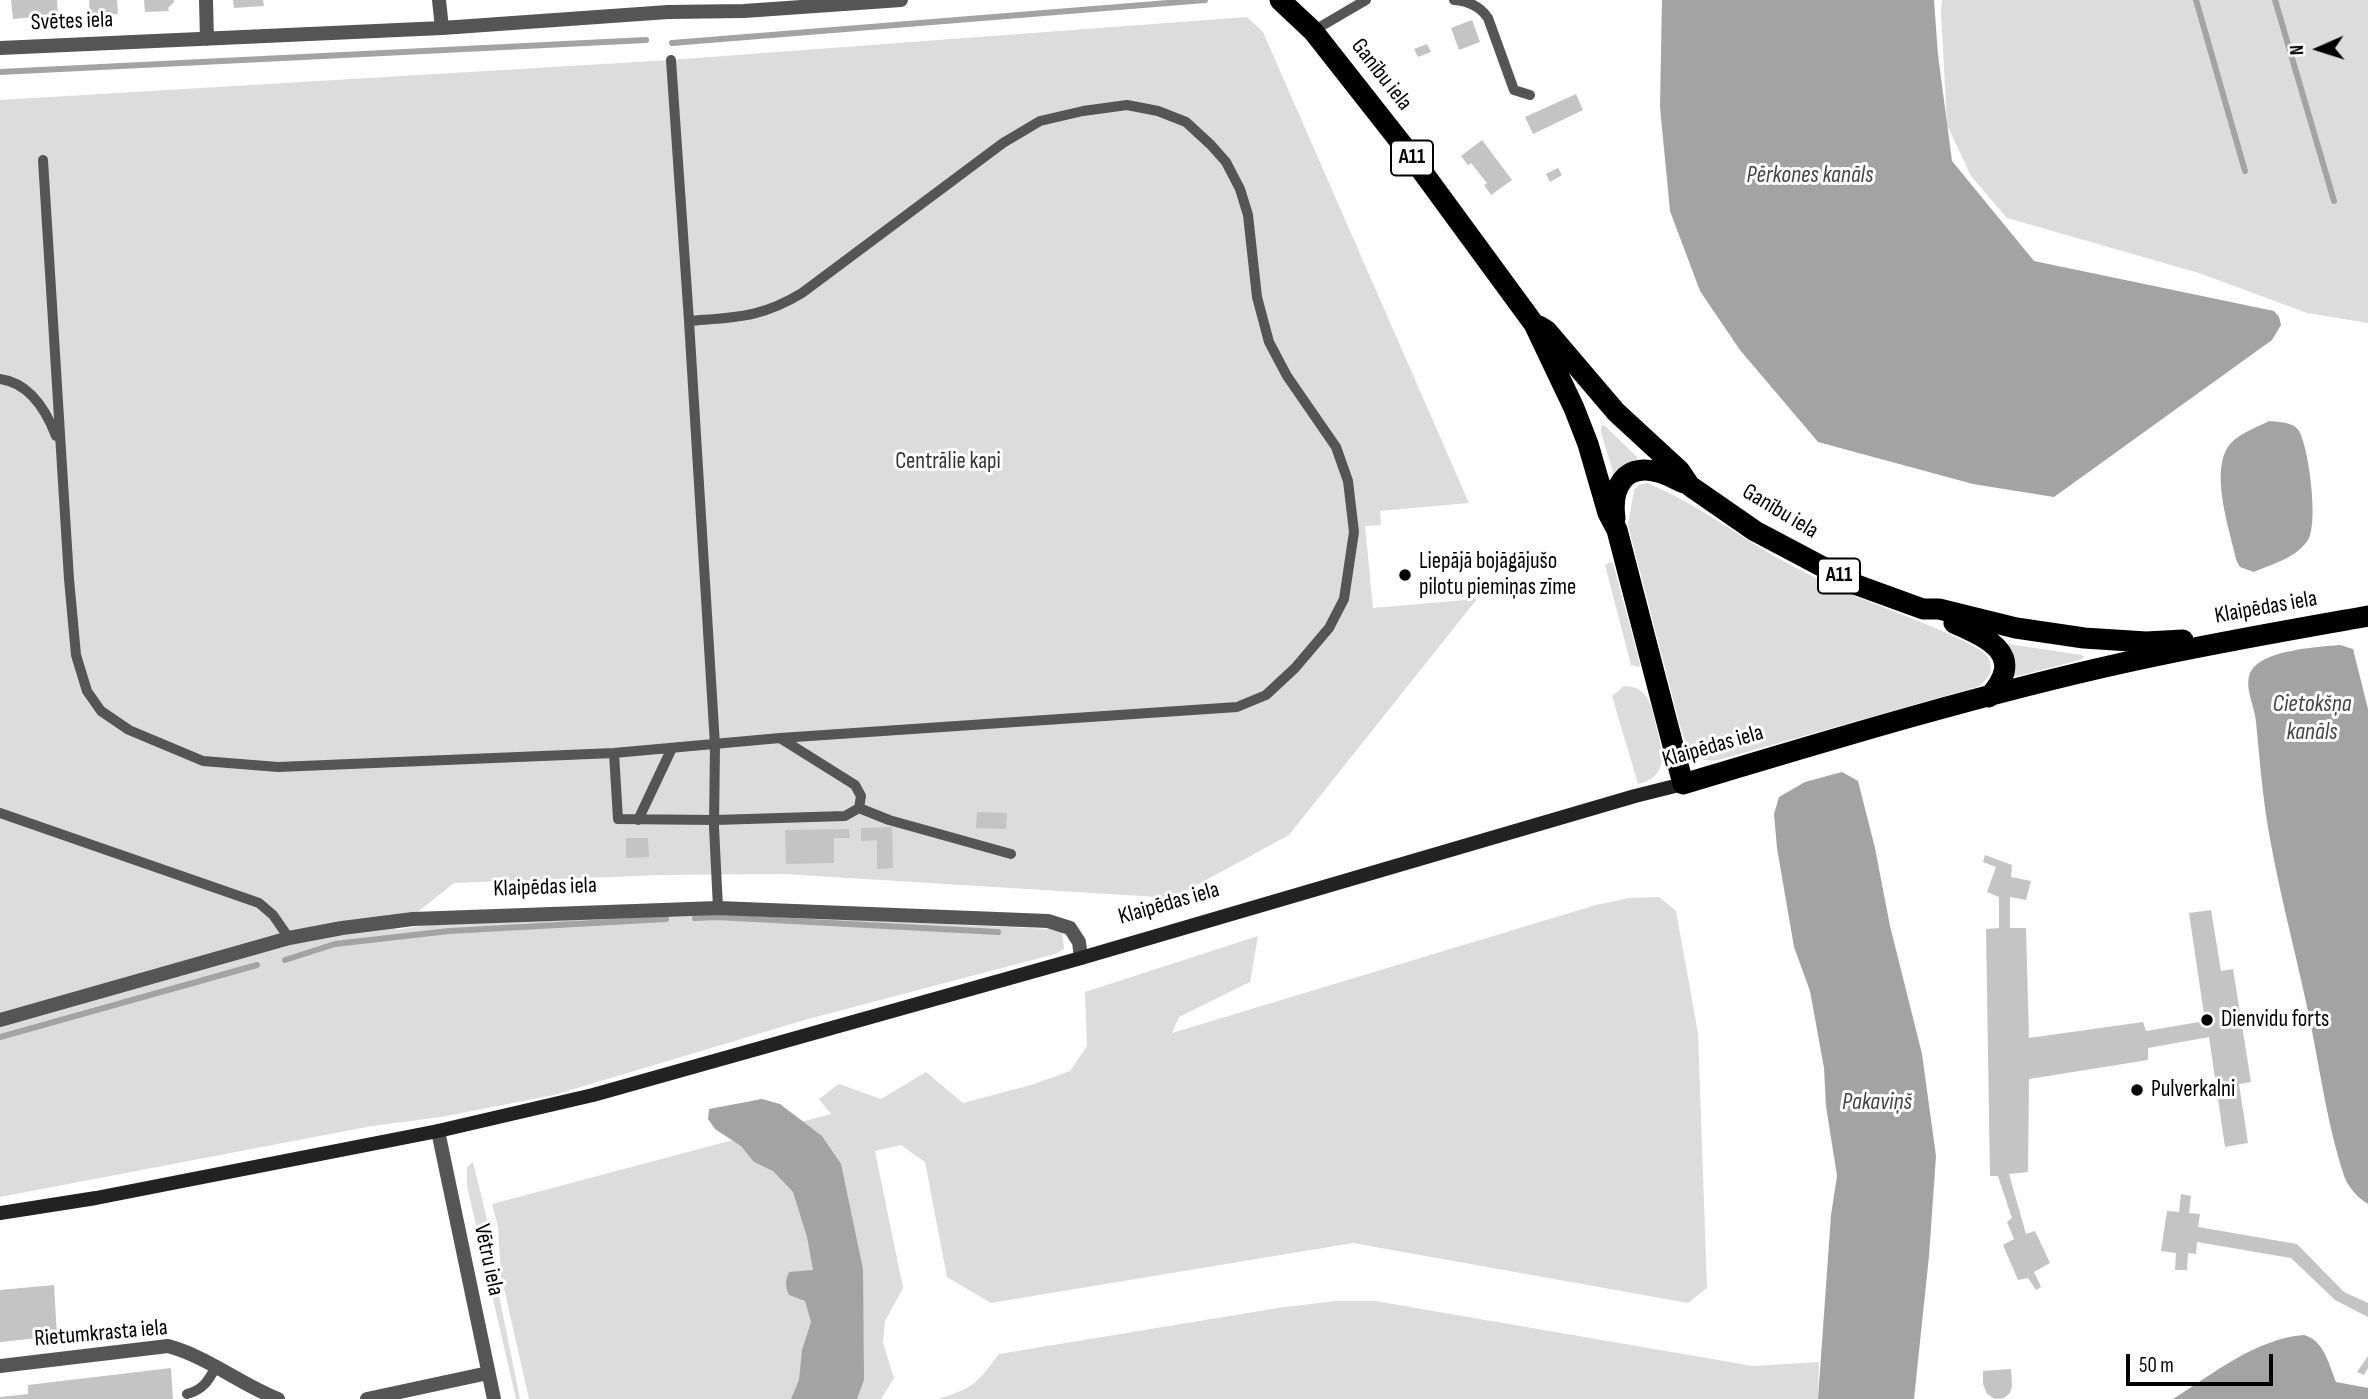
<!DOCTYPE html>
<meta charset="utf-8">
<style>
body{margin:0}
#map{position:relative;width:2368px;height:1399px;overflow:hidden;background:#fff;font-family:"Sofia Sans Condensed",sans-serif}
canvas{display:block}
.north{position:absolute;left:2284px;top:14px;width:70px;height:70px;-webkit-text-stroke:5px #fff;paint-order:stroke;rotate:267deg;font-size:19px;font-weight:700;line-height:28px;text-align:center;color:#000}
.north::after{content:'';display:block;margin:auto;width:24px;height:32px;background:#000;clip-path:polygon(50% 0,100% 100%,50% 72%,0 100%)}
.scale{position:absolute;left:2126px;top:1354px;width:147px;height:32px;box-sizing:border-box;border:4px solid #000;border-top:0;padding-left:9px;font-size:21px;line-height:24px;white-space:nowrap;color:#000;-webkit-text-stroke:5px #fff;paint-order:stroke}
</style>
<div id="map">
<canvas width="2368" height="1399"></canvas>
<div class="north">N</div>
<div class="scale">50 m</div>
</div>
<script>
const ctx = document.querySelector('canvas').getContext('2d');
ctx.lineJoin = 'round';
function paint(path, color) { ctx.fillStyle = color; ctx.fill(path, 'evenodd'); }
function trace(path, color, width, dash) { ctx.strokeStyle = color; ctx.lineWidth = width; ctx.lineCap = dash ? 'butt' : 'round'; ctx.setLineDash(dash || []); ctx.stroke(path); }
function drawText(font, color, halo, rows, align = 'center') {
  ctx.font = font + ' "Sofia Sans Condensed",sans-serif'; ctx.lineWidth = 6; ctx.setLineDash([]); ctx.textBaseline = 'middle'; ctx.strokeStyle = halo; ctx.fillStyle = color; for (const [text, x, y, turn = 0] of rows) {
    ctx.save(); ctx.translate(x, y); ctx.rotate((+turn || 0) * Math.PI / 180); ctx.textAlign = isNaN(turn) ? turn : align; if (halo) ctx.strokeText(text, 0, 0); ctx.fillText(text, 0, 0); ctx.restore();
  }
}
paint(new Path2D(`
 M 1942,0 L 2368,0 L 2368,323 L 2307,313 L 2199,273 L 2007,218 L 1971,176 L 1947,125 L 1941,12 Z
 M 1247,17 L 1263,32 L 1469,503 L 1380,511 L 1381,525 L 1365,526 L 1373,608 L 1477,599 L 1289,835 L 1173,898 L 783,874 L 661,875 L 454,883 L 395,930 L 448,922 L 684,912 L 1051,929 L 1062,932 L 1064,949 L 1055,954 L 808,1019 L 554,1095 L 441,1117 L 372,1126 L 0,1197 L 0,100 L 670,60 Z
 M 1604,425 L 1638,458 L 1614,476 L 1601,432 L 1601,426 Z
 M 1647,483 C 1689,500 1726,527 1764,550 C 1803,573 1843,592 1885,608 C 1903,615 1978,643 1987,656 C 1996,668 1988,681 1977,687 L 1722,759 C 1694,766 1687,748 1680,726 L 1628,525 L 1634,490 L 1639,485 Z
 M 1610,562 L 1613,563 L 1640,664 L 1639,667 L 1631,665 L 1605,565 Z
 M 2008,644 L 2082,655 L 2085,657 L 2080,660 L 2010,678 L 2006,645 Z
 M 1624,686 C 1632,686 1639,688 1644,694 C 1652,702 1653,714 1656,725 C 1662,749 1671,777 1638,784 L 1612,696 Z
 M 1659,897 L 1676,911 L 1698,1033 L 1707,1288 L 1688,1303 L 1353,1243 L 991,1303 L 947,1277 L 925,1162 L 901,1145 L 875,1151 L 903,1288 L 885,1321 L 883,1343 L 894,1378 L 881,1399 L 529,1399 L 501,1275 L 498,1227 L 492,1204 L 831,1114 L 819,1099 L 839,1084 L 881,1099 L 926,1072 L 963,1103 L 1031,1085 L 1070,1071 L 1087,1046 L 1085,992 L 1258,936 L 1250,982 L 1179,1017 L 1172,1033 L 1596,905 L 1629,898 Z
 M 473,1162 L 492,1240 L 494,1271 L 520,1399 L 516,1399 L 467,1186 L 467,1167 Z
 M 1335,1301 L 1375,1301 L 1753,1366 L 1819,1362 L 1818,1399 L 938,1399 C 974,1388 976,1384 999,1354 L 1278,1308 Z`), '#dcdcdc');
paint(new Path2D(`
 M 1662,0 L 1934,0 L 1938,55 L 1952,161 L 2034,261 L 2274,311 L 2279,317 L 2281,325 L 2272,340 L 2054,497 L 1973,484 L 1818,442 L 1740,350 L 1700,291 L 1670,211 L 1660,107 Z
 M 2269,421 C 2279,422 2294,422 2299,431 C 2309,449 2318,520 2309,538 C 2299,557 2272,564 2254,572 L 2240,567 L 2237,562 C 2230,531 2208,468 2231,443 C 2240,433 2258,427 2269,421 Z
 M 2340,645 L 2353,649 L 2368,709 L 2368,1204 C 2358,1198 2348,1187 2344,1176 C 2328,1127 2321,1076 2311,1026 C 2299,965 2282,905 2271,844 C 2263,803 2260,763 2256,722 C 2255,706 2243,686 2251,671 C 2263,650 2317,647 2340,645 Z
 M 1842,772 L 1858,781 L 1875,848 L 1890,926 L 1922,1054 L 1936,1156 L 1929,1256 L 1914,1399 L 1818,1399 L 1831,1215 L 1837,1176 L 1826,1106 L 1824,1068 L 1810,991 L 1794,947 L 1777,848 L 1774,814 L 1779,797 L 1805,782 Z
 M 762,1099 L 780,1104 L 822,1136 L 841,1164 L 863,1269 L 864,1380 L 857,1399 L 791,1399 L 799,1380 L 802,1350 L 811,1322 L 805,1301 L 789,1295 C 785,1286 785,1281 789,1272 L 813,1270 L 807,1237 L 793,1192 L 773,1171 L 754,1162 L 741,1146 L 715,1129 L 708,1119 L 709,1109 Z
 M 2304,1335 C 2324,1340 2329,1365 2336,1382 L 2368,1388 L 2368,1399 L 2173,1399 C 2213,1374 2255,1339 2304,1335 Z`), '#a3a3a3');
trace(new Path2D(`
 M 2196,0 L 2245,171
 M 2275,0 L 2334,201
 M 672,43 L 1205,0
 M 0,72 L 646,40
 M 695,918 L 717,917 L 998,932
 M 285,960 L 335,944 L 449,931 L 666,919
 M 0,1037 L 257,965`), '#a3a3a3', 6);
paint(new Path2D(`
 M 11,0 L 57,0 L 58,15 L 13,19 Z
 M 89,0 L 117,0 L 118,14 L 90,16 Z
 M 144,0 L 174,0 L 174,2 L 168,8 L 169,11 L 145,12 Z
 M 233,0 L 263,0 L 264,6 L 234,8 Z
 M 1472,20 L 1480,42 L 1459,50 L 1451,28 Z
 M 1427,44 L 1431,52 L 1418,57 L 1414,49 Z
 M 1576,94 L 1583,110 L 1533,134 L 1525,117 Z
 M 1482,140 L 1512,180 L 1491,195 L 1484,185 L 1487,183 L 1471,163 L 1468,165 L 1461,156 Z
 M 1558,168 L 1562,175 L 1550,182 L 1546,174 Z
 M 977,812 L 1007,813 L 1006,829 L 976,828 Z
 M 892,827 L 893,868 L 877,869 L 877,840 L 861,841 L 861,828 Z
 M 849,829 L 850,838 L 834,838 L 834,863 L 786,864 L 785,830 Z
 M 626,838 L 648,838 L 649,857 L 626,858 Z
 M 1985,855 L 2012,865 L 2011,877 L 2031,881 L 2026,900 L 2010,897 L 2010,928 L 2026,928 L 2029,1038 L 2143,1022 L 2146,1031 L 2205,1021 L 2189,913 L 2211,910 L 2221,971 L 2233,969 L 2251,1082 L 2239,1084 L 2248,1143 L 2225,1147 L 2209,1037 L 2148,1048 L 2148,1060 L 2029,1079 L 2028,1172 L 2009,1174 L 2026,1234 L 2035,1231 L 2050,1263 L 2034,1272 L 2041,1287 L 2036,1290 L 2028,1278 L 2018,1280 L 2003,1245 L 2014,1239 L 2007,1222 L 2012,1218 L 1998,1176 L 1990,1176 L 1986,929 L 1999,928 L 1999,897 L 1987,892 L 1996,867 L 1983,862 Z
 M 2181,1194 L 2191,1196 L 2189,1213 L 2200,1214 L 2198,1227 L 2297,1244 L 2344,1292 L 2368,1303 L 2368,1317 L 2335,1300 L 2291,1258 L 2197,1242 L 2196,1254 L 2188,1253 L 2187,1270 L 2175,1270 L 2176,1253 L 2161,1251 L 2167,1211 L 2179,1212 Z
 M 54,1285 L 57,1336 L 0,1342 L 0,1290 Z
 M 2368,1356 L 2368,1368 L 2364,1375 L 2357,1372 Z
 M 171,1368 L 173,1399 L 0,1399 L 0,1397 L 28,1394 L 28,1385 Z
 M 2011,1369 L 2012,1386 L 2010,1393 L 2004,1398 L 1995,1399 L 1987,1394 L 1983,1384 L 1983,1371 Z`), '#c4c4c4');
trace(new Path2D(`
 M 1454,0 C 1468,1 1480,6 1488,18 L 1514,90 L 1530,95
 M 1313,31 L 1366,0
 M 671,60 L 689,321 L 715,745 L 714,827 L 718,908
 M 43,160 L 69,579 L 76,655 L 87,691 L 101,711 L 129,730 L 203,761 L 278,767 L 614,753 L 780,738 L 1237,707 L 1266,695 L 1295,668 L 1329,628 L 1344,599 L 1354,532 L 1348,481 L 1336,447 L 1287,376 L 1269,342 L 1257,297 L 1248,215 L 1240,189 L 1226,162 L 1211,145 L 1186,122 L 1158,111 L 1127,105 L 1083,111 L 1040,121 L 1003,143 L 802,293 C 761,318 736,317 689,321
 M 0,379 C 30,383 46,410 56,436
 M 614,753 L 618,819 L 715,820 L 845,816 L 859,808 L 861,796 L 855,785 L 780,738
 M 859,808 L 889,820 L 1011,854
 M 0,813 L 259,903 L 273,915 L 289,938
 M 638,820 L 672,748
 M 187,1394 C 203,1390 208,1381 216,1367`), '#555', 10);
trace(new Path2D(`
 M 206,0 L 207,39
 M 439,0 L 442,28
 M 0,48 L 442,28 L 668,12 L 744,11 L 901,0
 M 0,1020 L 289,938 L 342,928 L 413,919 L 718,908 L 1048,921 L 1070,928 L 1079,942 L 1081,958
 M 438,1131 L 494,1399
 M 0,1366 L 168,1346 C 208,1357 240,1384 278,1399
 M 367,1399 L 488,1373`), '#555', 14);
trace(new Path2D(`
 M 0,1213 L 96,1198 L 438,1131 L 593,1095 L 1081,958 L 1635,796 L 1683,784`), '#222', 14);
trace(new Path2D(`
 M 1280,0 L 1313,31 L 1405,148 L 1534,324 L 1574,408 L 1588,444 L 1608,513 L 1617,530 L 1683,784 C 1827,741 1971,697 2118,664 C 2201,645 2284,631 2368,616
 M 1539,326 L 1547,331 L 1616,412 L 1680,471 L 1690,486 L 1755,531 L 1857,585 L 1923,609 L 1939,609 L 2016,628 L 2084,638 L 2146,642 L 2183,640
 M 1615,518 C 1611,488 1624,463 1658,472 C 1667,474 1676,480 1684,483
 M 1954,623 C 1991,639 2026,656 1989,697`), '#000', 21);
for (const [x, y, r, color] of [
 [1405,575,7,"#000"],
 [2207,1020,7,"#000"],
 [2137,1090,7,"#000"]
]) { const dot = new Path2D(); dot.arc(x, y, r, 0, 2 * Math.PI); ctx.fillStyle = color; ctx.fill(dot); trace(dot, '#fff', 2.5); }
for (const [x, y, w] of [
 [1412,158,42],
 [1839,576,42]
]) { const box = new Path2D(); box.roundRect(x - w / 2, y - 17.5, w, 35, 5); ctx.fillStyle = '#fff'; ctx.fill(box); trace(box, '#000', 2); }
drawText('bold 21px', '#000', null, [
 ["A11",1412,158],
 ["A11",1839,576]
]);
drawText('23px', '#000', '#fff', [
 ["Svētes iela",72,22,-2],
 ["Ganību iela",1381,75,52],
 ["Ganību iela",1780,512,31],
 ["Klaipēdas iela",2266,608,-10],
 ["Klaipēdas iela",1713,747,-16],
 ["Klaipēdas iela",545,888,-2],
 ["Klaipēdas iela",1169,904,-16],
 ["Vētru iela",488,1260,78],
 ["Rietumkrasta iela",101,1334,-5]
]);
drawText('23px', '#333', '#fff', [
 ["Centrālie kapi",948,462]
]);
drawText('23px', '#000', '#fff', [
 ["Liepājā bojāgājušo",1419,562],
 ["pilotu piemiņas zīme",1419,588],
 ["Dienvidu forts",2221,1020],
 ["Pulverkalni",2151,1090]
], 'left');
drawText('italic 24px', '#444', '#fff', [
 ["Pērkones kanāls",1810,176],
 ["Cietokšņa",2312,705],
 ["kanāls",2312,733],
 ["Pakaviņš",1877,1103]
]);
</script>
